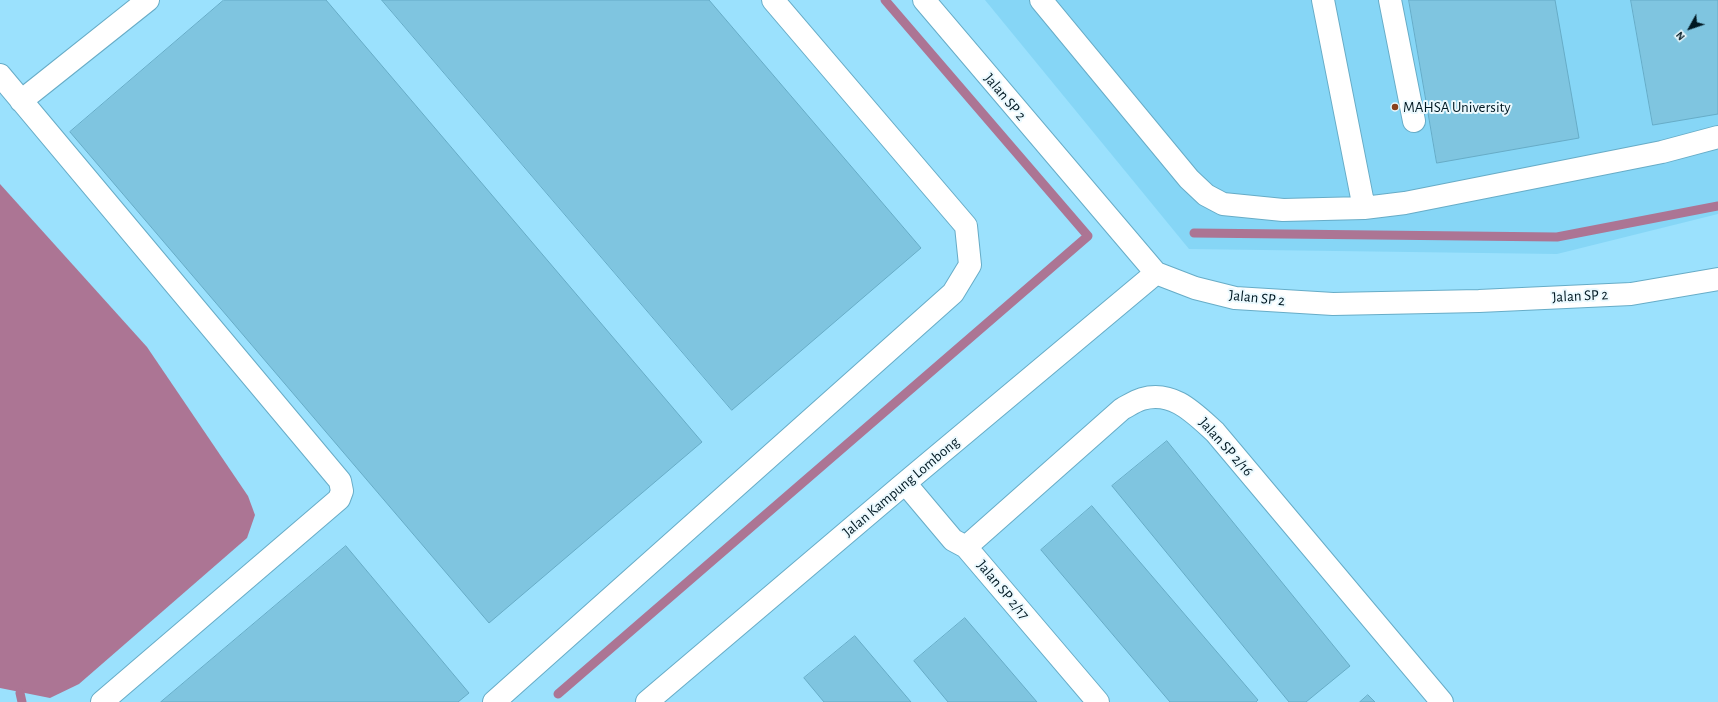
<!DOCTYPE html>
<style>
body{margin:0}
#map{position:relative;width:1718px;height:702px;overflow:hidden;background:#9be1fd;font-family:"Alegreya Sans",sans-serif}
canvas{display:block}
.north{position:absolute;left:1670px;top:8px;width:40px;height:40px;-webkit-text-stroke:3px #ebf9fe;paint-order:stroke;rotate:230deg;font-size:11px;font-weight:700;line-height:16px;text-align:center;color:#001822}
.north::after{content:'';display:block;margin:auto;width:14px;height:18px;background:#001822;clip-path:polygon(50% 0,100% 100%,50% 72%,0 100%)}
</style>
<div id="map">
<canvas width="1718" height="702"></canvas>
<div class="north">N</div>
</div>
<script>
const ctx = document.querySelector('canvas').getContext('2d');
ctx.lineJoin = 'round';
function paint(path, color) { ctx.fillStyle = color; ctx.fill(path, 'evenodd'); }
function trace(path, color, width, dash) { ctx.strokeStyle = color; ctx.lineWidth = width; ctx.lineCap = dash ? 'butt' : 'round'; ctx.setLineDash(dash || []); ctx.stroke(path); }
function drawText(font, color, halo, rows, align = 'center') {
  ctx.font = font + ' "Alegreya Sans",sans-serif'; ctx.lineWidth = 4; ctx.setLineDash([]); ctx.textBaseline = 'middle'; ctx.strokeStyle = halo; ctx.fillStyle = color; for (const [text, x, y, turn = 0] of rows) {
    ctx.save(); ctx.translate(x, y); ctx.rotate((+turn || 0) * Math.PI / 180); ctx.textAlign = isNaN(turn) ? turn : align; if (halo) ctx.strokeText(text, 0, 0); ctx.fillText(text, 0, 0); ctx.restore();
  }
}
paint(new Path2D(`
 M 985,0 L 1718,0 L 1718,214 L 1557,254 L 1189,249 Z`), '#86d6f6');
paint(new Path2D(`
 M 0,184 L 147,347 L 248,496 L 255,515 L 247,538 L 79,684 L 50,698 L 0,688 Z`), '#ac7594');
trace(new Path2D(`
 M 1194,233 L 1557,237 L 1718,206
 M 20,693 L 22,702
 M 558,694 L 1088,236 L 885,0`), '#ac7594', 9);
const building = new Path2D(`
 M 224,0 L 326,0 L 702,442 L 489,623 L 70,132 Z
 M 382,0 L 709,0 L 921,248 L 732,410 Z
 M 1409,0 L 1555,0 L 1579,138 L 1437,163 Z
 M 1631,0 L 1718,0 L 1718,114 L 1653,125 Z
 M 1167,441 L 1350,666 L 1306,702 L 1289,702 L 1112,486 Z
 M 1092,506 L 1258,700 L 1256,702 L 1170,702 L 1041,550 Z
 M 346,546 L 469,693 L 458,702 L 161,702 Z
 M 965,618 L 1037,702 L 948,702 L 914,661 Z
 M 855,636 L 911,702 L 824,702 L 804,678 Z
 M 1368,695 L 1375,702 L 1360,702 Z`);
paint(building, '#7fc5e0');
trace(building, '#67acc7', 1);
const minor = new Path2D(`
 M 924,0 L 1156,273 L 1195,288 L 1235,298 L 1333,304 L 1479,301 L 1631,294 L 1718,279
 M 1041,0 L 1189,179 L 1206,195 L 1223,204 L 1283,210 L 1364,208 L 1405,203 L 1662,152 L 1718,137
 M 1323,0 L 1364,208
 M 1390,0 L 1414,121
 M 0,75 L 340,481 L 342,491 L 339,499 L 102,702
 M 21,101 L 148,0
 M 905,483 L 953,540 L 966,547 L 1098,702
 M 966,547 L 1122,409 C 1128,406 1135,401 1142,399 C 1173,390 1194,413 1215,432 L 1442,702
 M 494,702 L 953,293 L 970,265 L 966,226 L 773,0
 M 647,702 L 905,483 L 1156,273`);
trace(minor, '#67acc7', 24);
trace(minor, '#fff', 22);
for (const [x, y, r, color] of [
 [1395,107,4,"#88411e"]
]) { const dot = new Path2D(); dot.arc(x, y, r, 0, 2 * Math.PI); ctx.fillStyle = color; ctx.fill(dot); trace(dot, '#ebf9fe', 1.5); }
drawText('15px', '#001822', '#ebf9fe', [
 ["Jalan SP 2",1005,97,50],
 ["Jalan SP 2",1580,296,-3],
 ["Jalan SP 2",1257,298,6],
 ["Jalan SP 2/16",1226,447,48],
 ["Jalan Kampung Lombong",901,487,-40],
 ["Jalan SP 2/17",1003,590,50]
]);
drawText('15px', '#001822', '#ebf9fe', [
 ["MAHSA University",1403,107]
], 'left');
</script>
